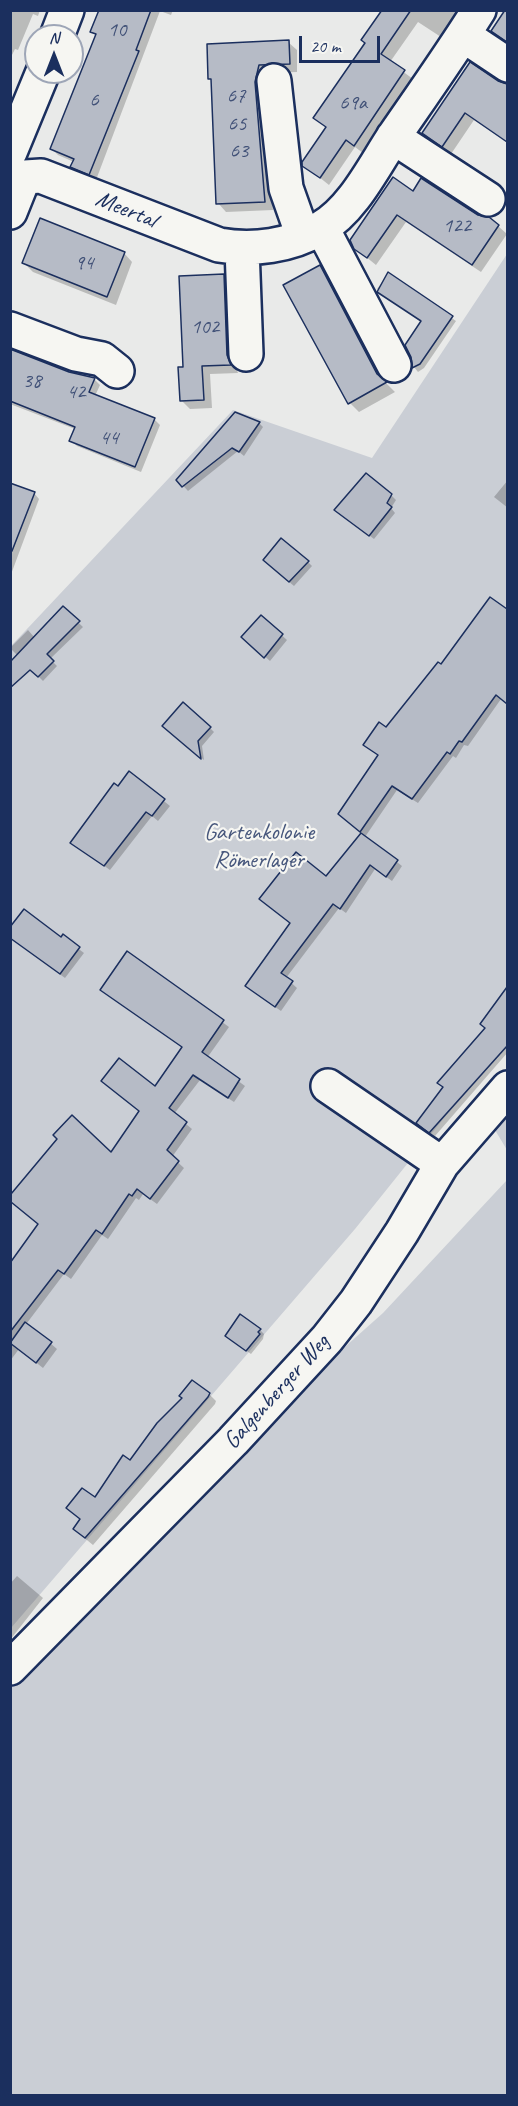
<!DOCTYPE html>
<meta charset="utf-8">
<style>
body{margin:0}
#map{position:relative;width:518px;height:2106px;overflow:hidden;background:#e9eae9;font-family:Caveat,sans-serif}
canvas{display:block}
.frame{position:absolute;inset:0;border:12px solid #1b2f5e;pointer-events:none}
.north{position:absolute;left:24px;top:24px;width:60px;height:60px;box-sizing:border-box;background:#f6f6f2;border:2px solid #9ea6b7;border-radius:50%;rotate:0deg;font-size:16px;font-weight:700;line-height:24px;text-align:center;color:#1b2f5e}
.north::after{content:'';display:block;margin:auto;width:21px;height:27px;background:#1b2f5e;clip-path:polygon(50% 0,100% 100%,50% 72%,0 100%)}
.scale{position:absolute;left:299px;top:36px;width:81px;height:27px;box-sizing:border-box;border:3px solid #1b2f5e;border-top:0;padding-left:8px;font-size:18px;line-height:21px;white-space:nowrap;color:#1b2f5e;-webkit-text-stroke:4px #f6f6f2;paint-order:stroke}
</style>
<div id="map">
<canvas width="518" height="2106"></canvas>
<div class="frame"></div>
<div class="north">N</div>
<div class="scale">20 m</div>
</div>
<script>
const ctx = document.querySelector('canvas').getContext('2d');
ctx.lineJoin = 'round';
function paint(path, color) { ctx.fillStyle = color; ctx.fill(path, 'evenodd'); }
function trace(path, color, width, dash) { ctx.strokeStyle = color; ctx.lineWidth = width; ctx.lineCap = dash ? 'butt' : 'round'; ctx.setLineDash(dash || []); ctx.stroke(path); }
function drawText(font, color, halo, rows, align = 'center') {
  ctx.font = font + ' Caveat,sans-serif'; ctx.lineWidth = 4.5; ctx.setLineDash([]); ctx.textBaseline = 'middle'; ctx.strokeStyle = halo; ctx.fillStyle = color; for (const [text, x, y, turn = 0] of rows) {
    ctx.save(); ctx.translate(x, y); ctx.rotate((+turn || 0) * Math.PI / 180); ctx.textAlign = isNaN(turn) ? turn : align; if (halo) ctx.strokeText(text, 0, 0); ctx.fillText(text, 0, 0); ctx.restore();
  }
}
paint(new Path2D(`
 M 507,254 L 507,1047 L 444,1118 L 355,1229 L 11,1628 L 11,646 L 233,410 L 372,458 Z
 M 507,1110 L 507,1150 L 495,1130 Z
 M 507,1180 L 507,2095 L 11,2095 L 10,1686 L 37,1663 L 338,1353 L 383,1313 Z`), '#caced5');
paint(new Path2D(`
 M 10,10 L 40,10 L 38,16 L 33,14 L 18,50 L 15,49 L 10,59 Z
 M 100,10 L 173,10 L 171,15 L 160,11 L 96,180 L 78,173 L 72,167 L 74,162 L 58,155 L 52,149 L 97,36 L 92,32 Z
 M 385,10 L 459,10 L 441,37 L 418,22 L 390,62 L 413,79 L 363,153 L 355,147 L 329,185 L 304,165 L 327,128 L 315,118 Z
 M 506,10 L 508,10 L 508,43 L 493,31 Z
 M 288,42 L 297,50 L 297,72 L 267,73 L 263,92 L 273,210 L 226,212 L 218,203 L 213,82 L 210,78 Z
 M 497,82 L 508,85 L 508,143 L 474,120 L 451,154 L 424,133 Z
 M 413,193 L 477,216 L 498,226 L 507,234 L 481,272 L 406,222 L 376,265 L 355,248 Z
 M 124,253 L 132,262 L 116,305 L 33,272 L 24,263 Z
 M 320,266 L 329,276 L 385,382 L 395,392 L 359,412 L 350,403 Z
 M 388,274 L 456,321 L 424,368 L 418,372 L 414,367 L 412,356 L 422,322 L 377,289 Z
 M 224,276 L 232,284 L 235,364 L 238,373 L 210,374 L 212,408 L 190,409 L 181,400 L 184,368 Z
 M 10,351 L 69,373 L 94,379 L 100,385 L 95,396 L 154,419 L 160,425 L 141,472 L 77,446 L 71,440 L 75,429 L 10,404 Z
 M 259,423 L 263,427 L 244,456 L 238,451 L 188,491 L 178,480 Z
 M 508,480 L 508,508 L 494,497 Z
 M 10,483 L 34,493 L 39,499 L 10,577 Z
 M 391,495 L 396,500 L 391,508 L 395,513 L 374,539 L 341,514 Z
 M 308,562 L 312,566 L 294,586 L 269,565 Z
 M 490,599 L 508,611 L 508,663 L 505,667 L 508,669 L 508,704 L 501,699 L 468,746 L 464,745 L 456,758 L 453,756 L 418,803 L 397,790 L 365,837 L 402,866 L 392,881 L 375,869 L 346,913 L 339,908 L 286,978 L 297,988 L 281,1011 L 252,991 L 327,878 L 362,833 L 345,819 L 379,756 L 365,745 L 387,729 L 441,666 Z
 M 63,608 L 83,627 L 50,659 L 57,666 L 43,681 L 10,648 L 28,630 L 34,637 Z
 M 261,617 L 287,640 L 270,661 L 243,637 Z
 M 210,728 L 214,732 L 202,746 L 204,760 L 169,730 Z
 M 129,773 L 170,806 L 158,821 L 152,816 L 110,870 L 72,843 Z
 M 63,937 L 84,953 L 65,978 L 10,938 L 61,939 Z
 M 128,953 L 229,1027 L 207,1058 L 245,1086 L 234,1102 L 200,1080 L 174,1114 L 192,1129 L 172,1157 L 184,1168 L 157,1204 L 143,1194 L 139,1200 L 136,1198 L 108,1239 L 102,1235 L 71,1279 L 64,1274 L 27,1323 L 57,1349 L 43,1368 L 19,1349 L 10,1361 L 10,1295 L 39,1224 L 15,1205 L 10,1197 L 59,1139 L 111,1155 L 183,1048 L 108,995 Z
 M 496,1006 L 508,1015 L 508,1052 L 435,1136 L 422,1128 L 444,1088 L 439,1083 L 487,1029 Z
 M 260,1330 L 264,1334 L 263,1339 L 251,1354 L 231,1340 Z
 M 209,1394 L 216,1401 L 215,1404 L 93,1545 L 82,1536 L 75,1529 L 95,1499 L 130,1462 Z
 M 17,1576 L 43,1598 L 10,1640 L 10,1584 Z`), '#0003');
const building = new Path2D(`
 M 99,10 L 151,10 L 136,50 L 139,51 L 89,175 L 70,167 L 74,159 L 50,149 L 96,34 L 90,32 Z
 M 382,10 L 411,10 L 381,54 L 405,70 L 354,146 L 346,140 L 320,178 L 302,166 L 302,162 L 326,127 L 313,118 L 365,43 L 361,40 Z
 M 505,10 L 507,10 L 507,42 L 491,31 Z
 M 289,40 L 290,64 L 259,65 L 255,82 L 265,202 L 216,204 L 211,79 L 208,79 L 207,44 Z
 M 470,62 L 498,81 L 507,84 L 507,142 L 465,113 L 442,147 L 422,133 Z
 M 393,177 L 413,191 L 421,178 L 478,215 L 489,217 L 499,225 L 472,265 L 397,215 L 367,258 L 354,249 L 350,240 Z
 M 40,218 L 125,252 L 107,297 L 22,263 Z
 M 320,265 L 377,374 L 387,382 L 348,404 L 283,285 Z
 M 388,272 L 453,316 L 420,364 L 412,368 L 411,357 L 405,345 L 421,321 L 377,292 Z
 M 224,274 L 227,355 L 231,365 L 202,366 L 204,400 L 180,401 L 178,367 L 183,367 L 179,276 Z
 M 10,349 L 69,372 L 95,378 L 89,392 L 155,418 L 135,467 L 69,441 L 75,427 L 10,401 Z
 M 235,412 L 260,422 L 239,452 L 232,448 L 182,487 L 176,480 Z
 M 366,473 L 392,494 L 387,503 L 392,507 L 369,536 L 334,510 Z
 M 10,483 L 35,492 L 12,551 L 10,550 Z
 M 281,538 L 309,561 L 289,582 L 263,560 Z
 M 490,597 L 507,609 L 507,704 L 496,695 L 462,742 L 459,741 L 450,754 L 447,752 L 412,799 L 392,786 L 360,832 L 338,814 L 378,755 L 363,745 L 379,722 L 386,727 L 438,662 L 441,664 Z
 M 63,606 L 80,621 L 47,654 L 54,661 L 38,677 L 30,670 L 10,688 L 10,662 Z
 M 261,615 L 283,634 L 264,658 L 241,637 Z
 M 183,702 L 211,727 L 198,741 L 201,759 L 162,726 Z
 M 129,771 L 165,799 L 152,816 L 146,812 L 104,866 L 70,843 L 114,783 L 118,786 Z
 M 361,833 L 398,860 L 386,877 L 370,865 L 340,909 L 333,904 L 281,973 L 293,981 L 275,1007 L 245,986 L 290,923 L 259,899 L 296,852 L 326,876 Z
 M 24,909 L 61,937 L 63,934 L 80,947 L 60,974 L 10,938 L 10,927 Z
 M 127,951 L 224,1020 L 202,1052 L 240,1079 L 228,1098 L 193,1075 L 169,1108 L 187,1122 L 167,1150 L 179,1161 L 150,1199 L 137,1189 L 132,1196 L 129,1194 L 102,1234 L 96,1230 L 64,1274 L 58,1270 L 10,1332 L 10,1263 L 38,1224 L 11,1202 L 11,1194 L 57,1139 L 53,1135 L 72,1115 L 111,1152 L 139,1111 L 101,1081 L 119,1058 L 155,1086 L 182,1047 L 100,990 Z
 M 507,987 L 507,1046 L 429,1133 L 416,1123 L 443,1087 L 437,1083 L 485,1028 L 480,1024 Z
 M 240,1314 L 261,1329 L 258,1332 L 260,1334 L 246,1351 L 225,1336 Z
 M 25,1322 L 52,1342 L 36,1363 L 10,1343 Z
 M 192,1380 L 210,1393 L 208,1397 L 85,1538 L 73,1529 L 80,1519 L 66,1508 L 82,1488 L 95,1497 L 123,1455 L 130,1460 L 157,1423 L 182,1398 L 179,1396 Z`);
paint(building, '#b6bbc6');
trace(building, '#1b2f5e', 1.5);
const minor = new Path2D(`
 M 463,35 L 508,65
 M 57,36 L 67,10
 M 274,81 L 286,188 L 303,236
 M 393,137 L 488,199
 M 10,152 L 43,72
 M 10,178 L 41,176 L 219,245 C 253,251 290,246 321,228 C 353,210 374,166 394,136 C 423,94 452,53 479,10
 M 10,212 L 24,177
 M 322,228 L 394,365
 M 242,249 L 246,354
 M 10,329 L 76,354 L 102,359 L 117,371
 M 328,1086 L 442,1164
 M 10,1668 L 233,1441 L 327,1339 L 356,1302 L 402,1232 L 442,1164 L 508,1088`);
trace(minor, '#1b2f5e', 38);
trace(minor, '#f6f6f2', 33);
drawText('21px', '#425278', null, [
 ["10",117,30],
 ["67",236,96],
 ["6",94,100],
 ["69a",353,103],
 ["65",237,124],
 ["63",239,151],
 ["122",457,226],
 ["94",84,263],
 ["102",205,327],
 ["38",32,381],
 ["42",76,392],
 ["44",109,438]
]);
drawText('24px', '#1b2f5e', '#f6f6f2', [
 ["Meertal",126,210,22],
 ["Galgenberger Weg",277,1392,-48]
]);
drawText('24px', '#47577c', '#f6f6f2', [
 ["Gartenkolonie",259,833],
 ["Römerlager",259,861]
]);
</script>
